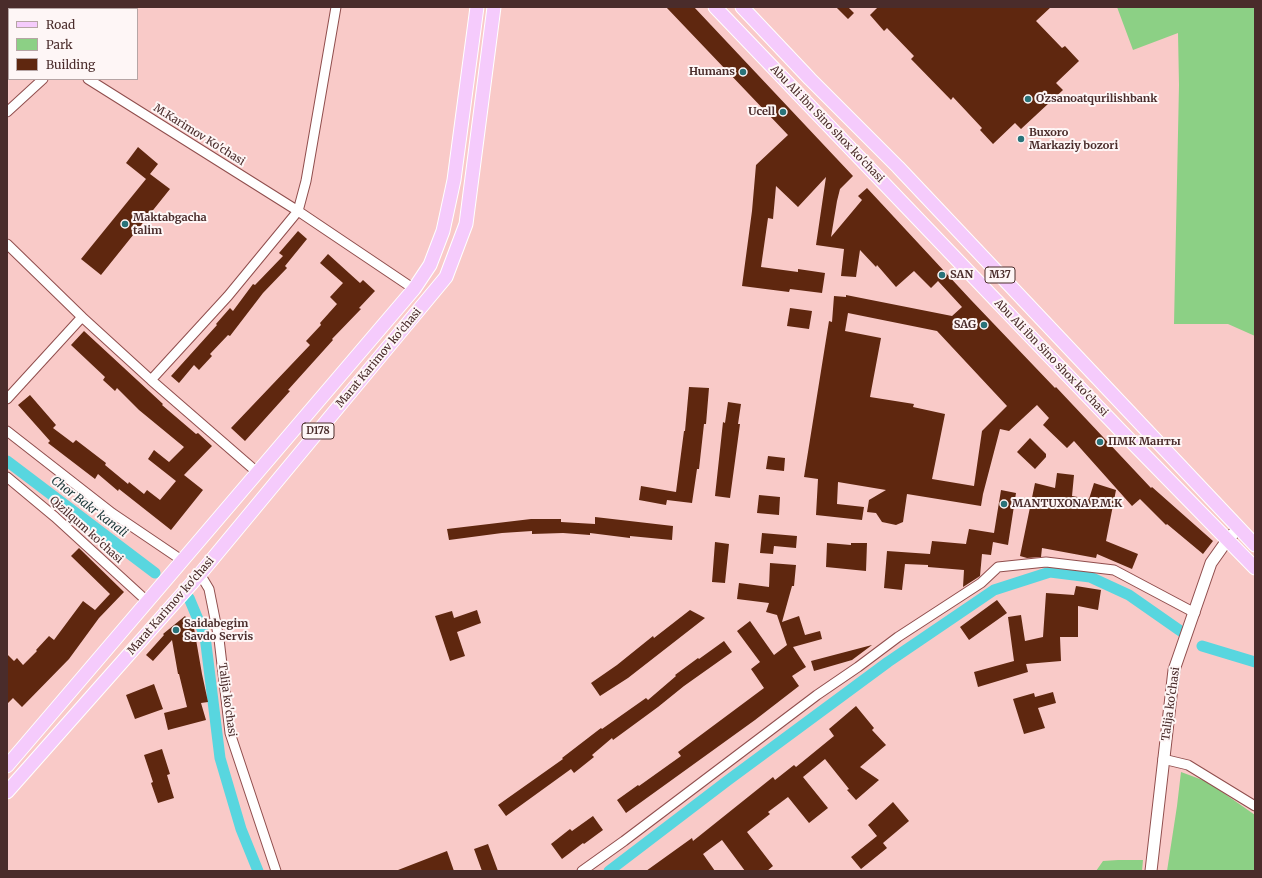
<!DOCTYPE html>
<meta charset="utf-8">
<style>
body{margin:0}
#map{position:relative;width:1262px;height:878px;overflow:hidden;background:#f9cac8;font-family:Merriweather,serif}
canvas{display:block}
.frame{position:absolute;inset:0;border:8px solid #4a2c2b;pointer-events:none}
.legend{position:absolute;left:8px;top:8px;width:130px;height:72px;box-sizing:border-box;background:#fef6f6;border:1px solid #b6a5a5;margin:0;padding:5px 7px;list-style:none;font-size:12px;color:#4a2c2b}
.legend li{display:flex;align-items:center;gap:8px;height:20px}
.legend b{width:20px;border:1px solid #b6a5a5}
</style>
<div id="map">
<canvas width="1262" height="878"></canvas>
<div class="frame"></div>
<ul class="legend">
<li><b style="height:5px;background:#f5cbfc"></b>Road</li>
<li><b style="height:11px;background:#8cd085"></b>Park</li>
<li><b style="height:11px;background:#5f270f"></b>Building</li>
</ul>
</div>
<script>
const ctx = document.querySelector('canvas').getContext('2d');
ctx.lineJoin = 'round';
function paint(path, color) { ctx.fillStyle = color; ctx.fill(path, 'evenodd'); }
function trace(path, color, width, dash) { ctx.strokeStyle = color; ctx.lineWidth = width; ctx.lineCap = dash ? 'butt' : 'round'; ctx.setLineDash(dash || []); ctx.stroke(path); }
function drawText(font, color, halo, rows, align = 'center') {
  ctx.font = font + ' Merriweather,serif'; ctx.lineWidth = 4; ctx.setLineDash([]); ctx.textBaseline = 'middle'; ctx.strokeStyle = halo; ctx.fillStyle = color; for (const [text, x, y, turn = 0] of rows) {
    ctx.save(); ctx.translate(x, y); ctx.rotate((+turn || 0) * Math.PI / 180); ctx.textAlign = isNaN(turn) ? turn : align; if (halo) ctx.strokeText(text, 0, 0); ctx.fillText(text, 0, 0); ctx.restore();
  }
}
paint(new Path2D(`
 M 1117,7 L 1255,7 L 1255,336 L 1228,324 L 1174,324 L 1179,85 L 1178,33 L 1133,50 Z
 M 1181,772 L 1208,782 L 1255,815 L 1255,871 L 1167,871 L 1177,806 Z
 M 1118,860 L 1143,860 L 1142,871 L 1096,871 L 1103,861 Z`), '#8cd085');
trace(new Path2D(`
 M 7,461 L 155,573
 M 189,598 L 205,636 L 220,758 L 241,829 L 258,871
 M 1202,646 L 1255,662
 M 609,871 L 727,781 L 888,662 L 994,590 L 1050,572 L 1090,577 L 1129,595 L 1182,632`), '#58d6df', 11);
paint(new Path2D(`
 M 666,7 L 694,7 L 853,176 L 840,189 L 837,201 L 831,237 L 862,200 L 858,196 L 867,188 L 971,300 L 1055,388 L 1056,387 L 1151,488 L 1152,487 L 1213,541 L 1203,554 L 1167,524 L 1166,525 L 1140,499 L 1132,506 L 1074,441 L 1067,448 L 1043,425 L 1049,418 L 1037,405 L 1009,431 L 1000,429 L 983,494 L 981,506 L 907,494 L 903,522 L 896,525 L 882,522 L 876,513 L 867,512 L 869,500 L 886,490 L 838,482 L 837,504 L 864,507 L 862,520 L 816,515 L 818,479 L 804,477 L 829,321 L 832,322 L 834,296 L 846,297 L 846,295 L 952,316 L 962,307 L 938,281 L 931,288 L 914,271 L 896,287 L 877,265 L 876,267 L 860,250 L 856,277 L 841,276 L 844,249 L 816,245 L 826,177 L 798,207 L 776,186 L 773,219 L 768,218 L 761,267 L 798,272 L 798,269 L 825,273 L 822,293 L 790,289 L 789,292 L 742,286 L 752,211 L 756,165 L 788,135 ZM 848,313 L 937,331 L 1007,406 L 982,431 L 974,486 L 932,479 L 945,414 L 913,407 L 914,404 L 870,397 L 881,338 L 845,331 Z
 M 836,7 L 848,7 L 854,13 L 848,19 Z
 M 878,7 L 1051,7 L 1036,21 L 1062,48 L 1065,46 L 1079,61 L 1056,83 L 1063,90 L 1021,129 L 1015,123 L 993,144 L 980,130 L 982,128 L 953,97 L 951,100 L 911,59 L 914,56 L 887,28 L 884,31 L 870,15 Z
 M 138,147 L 158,164 L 150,174 L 170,189 L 101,275 L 81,259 L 146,179 L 126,163 Z
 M 298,231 L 307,239 L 285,266 L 287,268 L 263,293 L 230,336 L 228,335 L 210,354 L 212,356 L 199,370 L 194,365 L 179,383 L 171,376 L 217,325 L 216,324 L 230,308 L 233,311 L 253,284 L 255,285 L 283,256 L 279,253 Z
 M 328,254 L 360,283 L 363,280 L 375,291 L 359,308 L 361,309 L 332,339 L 333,340 L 288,390 L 290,391 L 245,441 L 231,428 L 310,345 L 306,341 L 321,325 L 320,323 L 337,304 L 330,297 L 343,283 L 320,263 Z
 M 790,308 L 812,311 L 809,329 L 787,326 Z
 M 84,331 L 163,404 L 162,405 L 196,434 L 198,433 L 212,446 L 184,475 L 203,490 L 171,530 L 119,489 L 118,491 L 98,474 L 95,479 L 48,443 L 50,441 L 18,405 L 30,395 L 56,425 L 53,428 L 73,443 L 76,440 L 106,463 L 105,465 L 128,484 L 129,482 L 144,494 L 147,490 L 160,500 L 176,481 L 148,459 L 154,450 L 169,462 L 184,447 L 139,410 L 117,388 L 115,391 L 103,380 L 105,377 L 71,345 Z
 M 689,387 L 709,388 L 706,424 L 704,424 L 699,469 L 697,469 L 692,503 L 667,500 L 666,505 L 639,500 L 641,486 L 676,492 L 684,431 L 685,431 Z
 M 728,402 L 741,404 L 738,424 L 740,424 L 730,498 L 715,496 L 723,422 L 725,423 Z
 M 1030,438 L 1046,454 L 1046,457 L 1035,469 L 1017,452 Z
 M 768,456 L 785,458 L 784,471 L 766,469 Z
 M 1057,473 L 1074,475 L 1072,496 L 1089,499 L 1094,483 L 1116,490 L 1106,541 L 1138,554 L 1132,569 L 1097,554 L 1096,558 L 1042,548 L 1041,557 L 1027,558 L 1020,556 L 1035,483 L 1055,488 Z
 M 1001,490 L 1016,493 L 1008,545 L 993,542 L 991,555 L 982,554 L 980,576 L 977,578 L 963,587 L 964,570 L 928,567 L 928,565 L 905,564 L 902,590 L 884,588 L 887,551 L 930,554 L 932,541 L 966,544 L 969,529 L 994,533 Z
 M 759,495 L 780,497 L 779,515 L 757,513 Z
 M 595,517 L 673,526 L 672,540 L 630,536 L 630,538 L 590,533 L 590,535 L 563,533 L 532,534 L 532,531 L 502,533 L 449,540 L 447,529 L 531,519 L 561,519 L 561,522 L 595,524 Z
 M 762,533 L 797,536 L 796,548 L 774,546 L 773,554 L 760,553 Z
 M 715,542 L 729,544 L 725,583 L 712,582 Z
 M 827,543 L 851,545 L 851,543 L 867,543 L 866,571 L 826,567 Z
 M 79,548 L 124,592 L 99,618 L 69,659 L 22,707 L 13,698 L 7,704 L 7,654 L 14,661 L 17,658 L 23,665 L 37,651 L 36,650 L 49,636 L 54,640 L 83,601 L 95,610 L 110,594 L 71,556 Z
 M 770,563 L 796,565 L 794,586 L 792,586 L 782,622 L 799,616 L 805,635 L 820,631 L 822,639 L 793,647 L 806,667 L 792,676 L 799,686 L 755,720 L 626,813 L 617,800 L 638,785 L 639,786 L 681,756 L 678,752 L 764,688 L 751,669 L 760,662 L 737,631 L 750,621 L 774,655 L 787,645 L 777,615 L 766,612 L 769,603 L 737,599 L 739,583 L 769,587 Z
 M 1076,586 L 1101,590 L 1098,610 L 1078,606 L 1078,637 L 1060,637 L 1061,661 L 1026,664 L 1028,672 L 978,687 L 974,672 L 1014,661 L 1008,617 L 1021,615 L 1025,641 L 1043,637 L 1046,593 L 1074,595 Z
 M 997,600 L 1007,613 L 969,640 L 960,627 Z
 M 477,610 L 481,623 L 457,632 L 465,656 L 450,661 L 435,616 L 452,611 L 454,618 Z
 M 690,610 L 705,618 L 628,678 L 600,696 L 591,683 L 617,665 L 653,636 L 654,638 Z
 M 185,616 L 194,628 L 202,674 L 208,702 L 201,703 L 206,720 L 168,730 L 164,713 L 187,707 L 179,674 L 178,674 L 172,640 L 153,661 L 146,655 L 164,635 L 163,634 Z
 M 724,641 L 732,652 L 684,686 L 658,707 L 613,740 L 612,738 L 592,755 L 594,757 L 574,773 L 571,769 L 506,816 L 498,805 L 563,759 L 562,758 L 601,728 L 602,729 L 646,698 L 648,700 L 676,676 L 675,675 L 698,658 L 699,659 Z
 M 872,645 L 852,660 L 814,671 L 811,661 Z
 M 154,684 L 163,709 L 135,719 L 126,695 Z
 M 1053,692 L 1056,703 L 1038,708 L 1045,728 L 1024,734 L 1013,699 L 1034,693 L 1035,697 Z
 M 856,706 L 874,728 L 872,730 L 886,745 L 860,767 L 879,780 L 856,800 L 847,790 L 849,789 L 825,759 L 803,777 L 828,808 L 809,823 L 788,797 L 768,812 L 770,814 L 747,832 L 773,866 L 767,871 L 745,871 L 722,840 L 703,854 L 715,871 L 646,871 L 692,838 L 693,841 L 773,777 L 775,780 L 794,765 L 796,767 L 834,736 L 829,729 Z
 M 162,749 L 170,774 L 167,775 L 174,798 L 158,803 L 151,783 L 153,782 L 144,755 Z
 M 893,802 L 909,821 L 883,843 L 887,848 L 861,869 L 851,857 L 877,836 L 868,825 Z
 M 593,816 L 603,830 L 584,844 L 583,843 L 562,859 L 551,844 L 570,829 L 572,831 Z
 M 488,844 L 498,871 L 482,871 L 474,849 Z
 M 447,851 L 454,871 L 398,871 L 398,870 Z`), '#5f270f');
const minor = new Path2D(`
 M 116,9 L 118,7
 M 88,79 L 298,211 L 414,289
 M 7,112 L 43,79
 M 7,244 L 82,317 L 151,380 L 258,473
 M 151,380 L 228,296 L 298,211 L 306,181 L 336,7
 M 7,399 L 82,317
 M 7,431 L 112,513 L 183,561
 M 7,477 L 55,517 L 148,602
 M 200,574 L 209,589 L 219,639 L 230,733 L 276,871
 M 1163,759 L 1188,765 L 1255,806
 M 582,871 L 624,841 L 817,695 L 858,667 L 898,637 L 981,583 L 998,567 L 1046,562 L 1114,570 L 1195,613`);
const tertiary = new Path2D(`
 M 1151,871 L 1174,670 L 1211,563 L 1228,539 L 1239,528`);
const primary = new Path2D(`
 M 715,7 L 1120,430 L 1255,568
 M 742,7 L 810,79 L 898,167 L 1255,545
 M 7,766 L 414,289 L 430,265 L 443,231 L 454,180 L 477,7
 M 7,792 L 200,574 L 446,277 L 466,224 L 494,7`);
trace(minor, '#904e4d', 11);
trace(tertiary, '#904e4d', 13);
trace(primary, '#fff', 15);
trace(minor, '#fff', 9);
trace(tertiary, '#fff', 11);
trace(primary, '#f5cbfc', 13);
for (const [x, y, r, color] of [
 [743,72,4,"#297379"],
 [1028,99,4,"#297379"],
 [783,112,4,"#297379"],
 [1021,139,4,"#297379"],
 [125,224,4,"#297379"],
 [942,275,4,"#297379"],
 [984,325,4,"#297379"],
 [1100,442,4,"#297379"],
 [1004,504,4,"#297379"],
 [176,630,4,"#297379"]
]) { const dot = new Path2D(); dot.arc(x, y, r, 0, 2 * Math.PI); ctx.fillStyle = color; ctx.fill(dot); trace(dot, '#fef6f6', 1.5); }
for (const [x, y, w] of [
 [1000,275,30],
 [318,431,32]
]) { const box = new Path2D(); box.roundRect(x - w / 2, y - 8, w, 16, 3); ctx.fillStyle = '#fef6f6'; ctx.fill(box); trace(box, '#4a2c2b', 1); }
drawText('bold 10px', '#4a2c2b', null, [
 ["M37",1000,275],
 ["D178",318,431]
]);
drawText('bold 11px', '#4a2c2b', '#fef6f6', [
 ["Humans",735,72,"right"],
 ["Oʻzsanoatqurilishbank",1036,99],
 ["Ucell",775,112,"right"],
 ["Buxoro",1029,133],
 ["Markaziy bozori",1029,146],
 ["Maktabgacha",133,218],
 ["talim",133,231],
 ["SAN",950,275],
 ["SAG",976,325,"right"],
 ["ПМК Манты",1108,442],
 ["MANTUXONA P.M.K",1012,504],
 ["Saidabegim",184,624],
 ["Savdo Servis",184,637]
], 'left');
drawText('11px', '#4a2c2b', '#fef6f6', [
 ["Abu Ali ibn Sino shox ko'chasi",827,124,46],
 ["M.Karimov Ko'chasi",199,135,32],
 ["Marat Karimov ko'chasi",379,358,-50],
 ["Abu Ali ibn Sino shox ko'chasi",1051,358,46],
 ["Qizilqum ko'chasi",86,530,42],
 ["Marat Karimov ko'chasi",171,606,-49],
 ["Talija ko'chasi",227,700,82],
 ["Talija ko'chasi",1171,704,-82]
]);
drawText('italic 12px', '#1e3a3c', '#fef6f6', [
 ["Chor Bakr kanali",89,507,37]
]);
</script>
